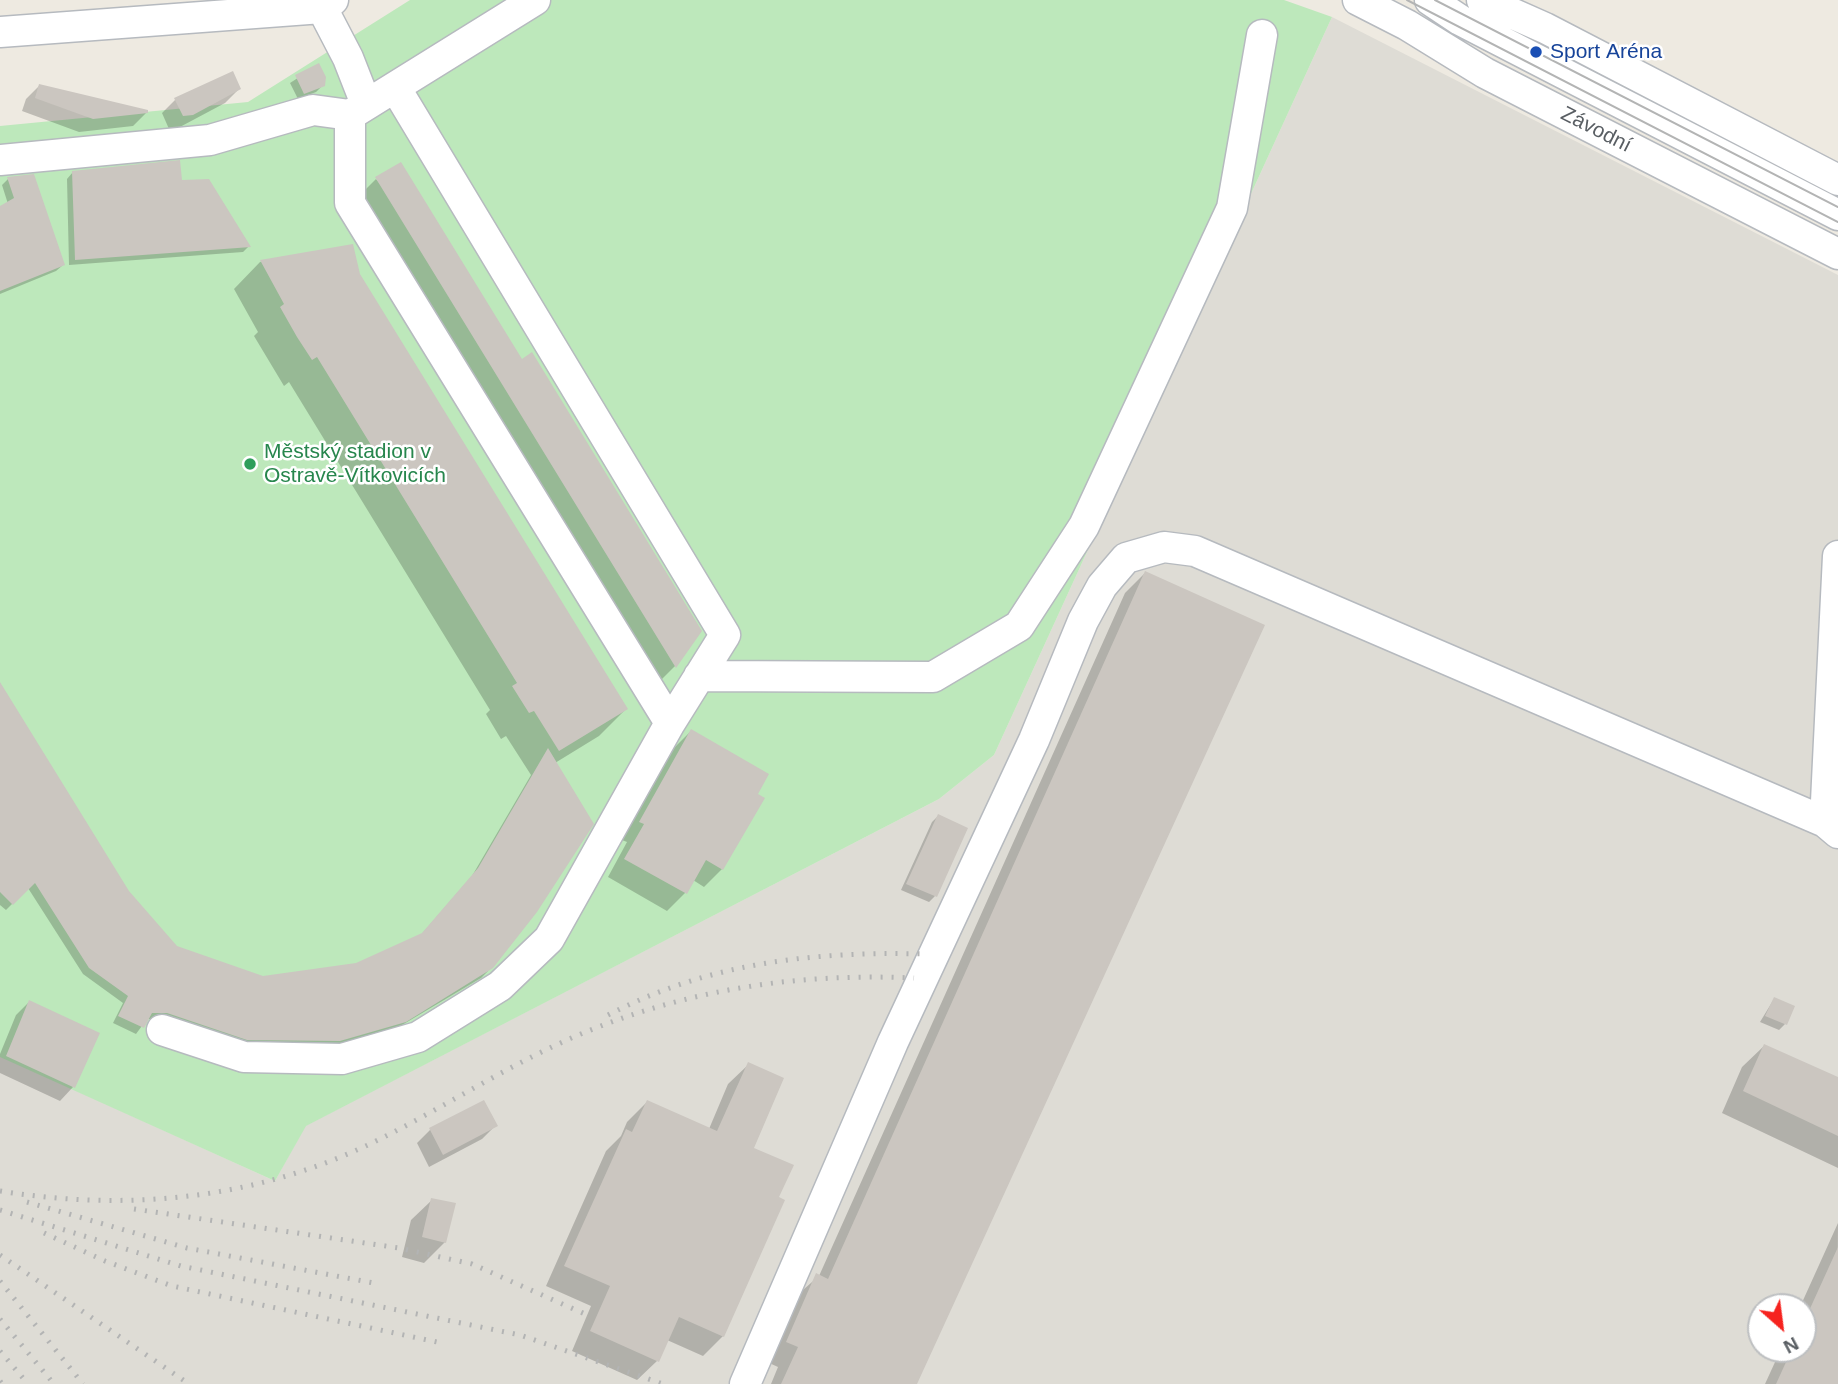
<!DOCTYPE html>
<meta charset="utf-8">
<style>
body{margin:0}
#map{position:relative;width:1838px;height:1384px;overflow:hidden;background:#eeeae1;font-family:Helvetica,sans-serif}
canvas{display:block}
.north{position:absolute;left:1747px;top:1293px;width:70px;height:70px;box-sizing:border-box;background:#fff;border:2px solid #bdbfc1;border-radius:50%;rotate:152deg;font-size:19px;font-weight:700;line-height:28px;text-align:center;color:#595e63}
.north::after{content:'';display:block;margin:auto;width:24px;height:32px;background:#f6231f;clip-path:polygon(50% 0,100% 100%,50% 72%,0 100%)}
</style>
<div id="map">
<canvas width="1838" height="1384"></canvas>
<div class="north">N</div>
</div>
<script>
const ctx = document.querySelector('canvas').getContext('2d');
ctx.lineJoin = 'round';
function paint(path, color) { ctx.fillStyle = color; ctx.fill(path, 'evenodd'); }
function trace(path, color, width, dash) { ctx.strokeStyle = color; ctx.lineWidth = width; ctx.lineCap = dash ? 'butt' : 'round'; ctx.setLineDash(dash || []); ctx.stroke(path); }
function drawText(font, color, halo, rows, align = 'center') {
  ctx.font = font + ' Helvetica,sans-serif'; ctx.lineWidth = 5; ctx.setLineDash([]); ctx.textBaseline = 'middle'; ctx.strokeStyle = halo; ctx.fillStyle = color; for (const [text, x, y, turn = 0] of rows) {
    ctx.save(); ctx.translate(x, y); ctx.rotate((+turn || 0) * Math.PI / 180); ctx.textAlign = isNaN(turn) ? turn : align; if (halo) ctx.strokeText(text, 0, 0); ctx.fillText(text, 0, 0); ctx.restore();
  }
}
paint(new Path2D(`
 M 1332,17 L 1838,275 L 1838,1384 L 0,1384 L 0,1056 L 275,1181 L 305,1126 L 939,799 L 994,755 ZM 1761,1307 L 1803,1307 L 1803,1349 L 1761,1349 Z`), '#dedcd5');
paint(new Path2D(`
 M 410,0 L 1284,0 L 1332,17 L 994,755 L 939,799 L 306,1126 L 275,1181 L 0,1057 L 0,126 L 248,102 Z`), '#bde8bb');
paint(new Path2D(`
 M 318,65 L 323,85 L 316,92 L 298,99 L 290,83 Z
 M 39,86 L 146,113 L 133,126 L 79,132 L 22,111 L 26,99 Z
 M 239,89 L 225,103 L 178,128 L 169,129 L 162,113 L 175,100 Z
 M 73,172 L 180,182 L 249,246 L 243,252 L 69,265 L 67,179 Z
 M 8,179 L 63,265 L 56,271 L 0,294 L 0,208 L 8,204 L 2,185 Z
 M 376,179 L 521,361 L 700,631 L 675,666 L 656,685 L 357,198 Z
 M 352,246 L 359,274 L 626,709 L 599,736 L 555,763 L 488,971 L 481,978 L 397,1028 L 332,1047 L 240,1045 L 160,1019 L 147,1019 L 136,1034 L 113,1023 L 123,1003 L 83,974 L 28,888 L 6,910 L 0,905 L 0,813 L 127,892 L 176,947 L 262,978 L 357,964 L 421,935 L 472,876 L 531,775 L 506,736 L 501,739 L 486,714 L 490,710 L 289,382 L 284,386 L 254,336 L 258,332 L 234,289 L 260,262 Z
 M 1145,573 L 915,1384 L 771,1384 L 778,1367 L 767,1362 L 796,1296 L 819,1276 L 1125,593 Z
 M 691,731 L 722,869 L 704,887 L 693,880 L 685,893 L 667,911 L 608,877 L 627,842 L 622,840 L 673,749 Z
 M 938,816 L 935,896 L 929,902 L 901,890 L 932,822 Z
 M 1774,999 L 1785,1024 L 1779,1030 L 1760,1022 Z
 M 29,1002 L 73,1087 L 60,1101 L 0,1073 L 0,1054 L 16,1015 Z
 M 1764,1046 L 1838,1079 L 1838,1168 L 1722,1113 L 1742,1067 Z
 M 748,1065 L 752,1149 L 777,1198 L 723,1336 L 703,1356 L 667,1340 L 657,1361 L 637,1380 L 572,1351 L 591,1306 L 546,1286 L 606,1151 L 621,1136 L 627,1122 L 647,1102 L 709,1129 L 728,1084 Z
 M 495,1126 L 482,1139 L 429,1167 L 417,1143 L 430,1130 Z
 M 432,1200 L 445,1242 L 424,1263 L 402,1257 L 411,1220 Z
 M 1838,1223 L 1837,1384 L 1765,1384 L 1781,1349 L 1803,1349 L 1803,1307 L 1800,1307 Z`), '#0003');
paint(new Path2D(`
 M 319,63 L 326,77 L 325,86 L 304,94 L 295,75 Z
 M 233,71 L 241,89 L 193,115 L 183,116 L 174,98 Z
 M 39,84 L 148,110 L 148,113 L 93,119 L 35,98 Z
 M 180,160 L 182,180 L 209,179 L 251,247 L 75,260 L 72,171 Z
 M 401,162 L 522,359 L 532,352 L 702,631 L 676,668 L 375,177 Z
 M 34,174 L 65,265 L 0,291 L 0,206 L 14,198 L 7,177 Z
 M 353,244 L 360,274 L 628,709 L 559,751 L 534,711 L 529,713 L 512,686 L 517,683 L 317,357 L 312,360 L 297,337 L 280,307 L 284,304 L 260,260 Z
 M 1145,571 L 1265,625 L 917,1384 L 781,1384 L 798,1347 L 786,1342 L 816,1273 L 828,1279 Z
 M 0,682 L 129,891 L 177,946 L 263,976 L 356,963 L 422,933 L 478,868 L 548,748 L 594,824 L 537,912 L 493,968 L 406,1022 L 340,1041 L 247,1040 L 167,1013 L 152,1013 L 144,1028 L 118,1016 L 128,996 L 89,968 L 35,883 L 13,905 L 0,892 Z
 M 691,729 L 769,774 L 758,794 L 765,798 L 723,870 L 706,860 L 687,894 L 624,859 L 644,824 L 639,822 Z
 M 938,814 L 968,828 L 937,897 L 906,884 Z
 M 1774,997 L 1795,1006 L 1787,1025 L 1765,1016 Z
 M 29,1000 L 100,1033 L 75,1088 L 6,1056 Z
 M 1764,1044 L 1838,1077 L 1838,1136 L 1743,1091 Z
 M 748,1062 L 784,1078 L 754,1148 L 794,1165 L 779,1197 L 785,1200 L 724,1337 L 679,1317 L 659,1362 L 590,1331 L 610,1286 L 564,1266 L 626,1129 L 632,1132 L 647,1100 L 717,1131 Z
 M 484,1100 L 498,1126 L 443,1155 L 429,1128 Z
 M 431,1198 L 456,1203 L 446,1243 L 422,1237 Z
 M 1838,1247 L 1838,1384 L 1776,1384 L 1792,1349 L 1803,1349 L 1803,1324 Z`), '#cbc6c0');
const minor = new Path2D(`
 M 1358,0 L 1407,25 L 1485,73 L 1838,254
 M 1430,0 L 1460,20 L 1838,215
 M 1482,0 L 1545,28 L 1838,180
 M 322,8 L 348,58 L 366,104
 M 0,32 L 322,8 L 333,0
 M 395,87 L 725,635 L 670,723
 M 0,160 L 210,140 L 313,110 L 350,115
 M 699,676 L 933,677 L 1019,626 L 1084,526 L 1232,208 L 1262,35
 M 1838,833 L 1825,822 L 1838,556
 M 162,1030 L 244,1057 L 342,1059 L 418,1037 L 500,986 L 549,939 L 670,723 L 350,203 L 350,115 L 535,0
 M 745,1384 L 893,1042 L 1034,740 L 1083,621 L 1102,586 L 1126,558 L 1164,547 L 1195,551 L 1825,822`);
trace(minor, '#b6babf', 33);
trace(minor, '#fff', 30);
trace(new Path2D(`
 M 1407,0 L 1838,222
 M 1435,0 L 1838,207`), '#b3b4b4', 2);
trace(new Path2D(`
 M 608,1015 C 708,963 813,951 925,954
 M 0,1191 C 129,1212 258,1199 376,1141 C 449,1105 517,1059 593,1029 C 697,988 802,973 914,978
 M 27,1202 L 187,1248 L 379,1284
 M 134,1209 L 399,1248 L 472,1264 L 585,1314
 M 0,1210 L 181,1266 L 520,1335 L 663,1384
 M 44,1233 L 105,1261 L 172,1286 L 437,1342
 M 0,1255 L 189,1384
 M 0,1281 L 83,1384
 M 0,1319 L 54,1384
 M 0,1351 L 28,1384
 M 0,1381 L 2,1384`), '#b3b4b4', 5, [2, 9]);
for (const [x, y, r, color] of [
 [1536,52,7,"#1a4fb4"],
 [250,464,7,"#2e9e5b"]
]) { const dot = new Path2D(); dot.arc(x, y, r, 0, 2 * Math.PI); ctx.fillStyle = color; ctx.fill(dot); trace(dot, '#fff', 2.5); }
drawText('21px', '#164399', '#fff', [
 ["Sport Aréna",1550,52]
], 'left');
drawText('21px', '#595e63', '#fff', [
 ["Závodní",1596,130,27]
]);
drawText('21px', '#27864d', '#fff', [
 ["Městský stadion v",264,452],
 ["Ostravě-Vítkovicích",264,476]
], 'left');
</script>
